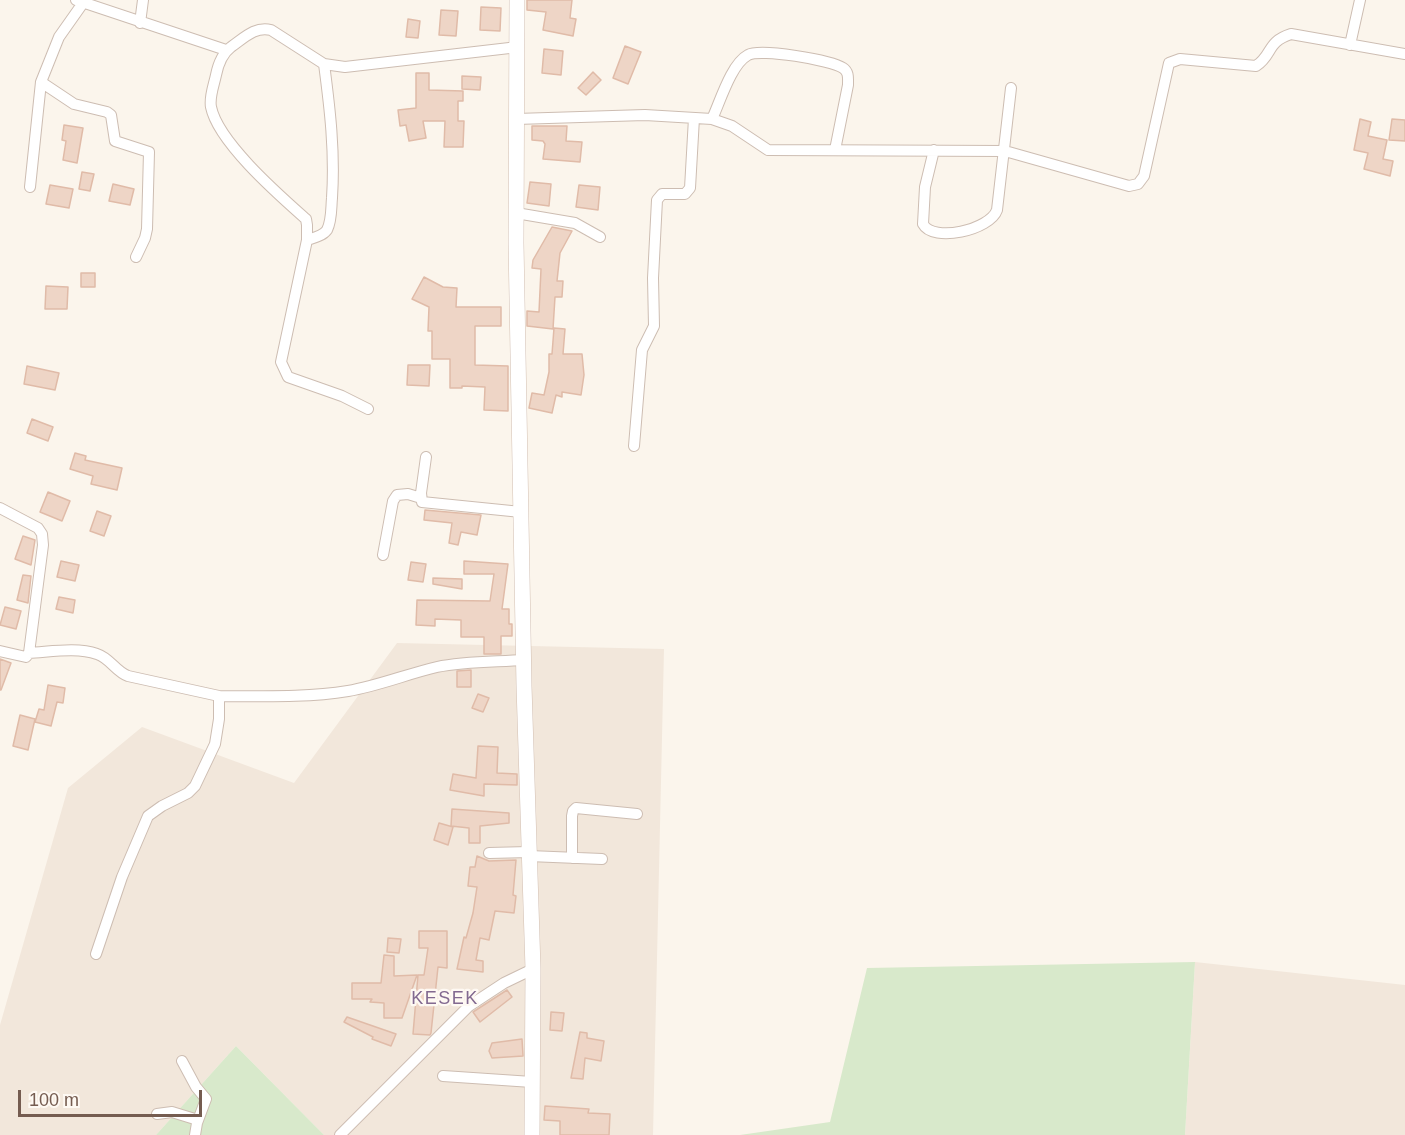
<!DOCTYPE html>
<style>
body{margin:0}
#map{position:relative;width:1405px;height:1135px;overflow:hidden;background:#fbf5ec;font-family:Arial,sans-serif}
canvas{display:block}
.scale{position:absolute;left:18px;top:1090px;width:184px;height:27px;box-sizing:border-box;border:3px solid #755c50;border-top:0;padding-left:8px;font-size:18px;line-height:21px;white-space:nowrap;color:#755c50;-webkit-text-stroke:4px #fef9f3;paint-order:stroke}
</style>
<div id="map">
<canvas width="1405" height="1135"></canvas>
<div class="scale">100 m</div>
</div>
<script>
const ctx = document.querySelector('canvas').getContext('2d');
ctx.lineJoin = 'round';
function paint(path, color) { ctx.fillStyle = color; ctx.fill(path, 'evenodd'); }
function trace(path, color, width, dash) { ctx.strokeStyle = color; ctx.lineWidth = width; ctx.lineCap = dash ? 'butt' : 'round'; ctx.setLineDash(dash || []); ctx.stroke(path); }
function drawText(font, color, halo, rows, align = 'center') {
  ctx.font = font + ' Arial,sans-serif'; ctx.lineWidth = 4.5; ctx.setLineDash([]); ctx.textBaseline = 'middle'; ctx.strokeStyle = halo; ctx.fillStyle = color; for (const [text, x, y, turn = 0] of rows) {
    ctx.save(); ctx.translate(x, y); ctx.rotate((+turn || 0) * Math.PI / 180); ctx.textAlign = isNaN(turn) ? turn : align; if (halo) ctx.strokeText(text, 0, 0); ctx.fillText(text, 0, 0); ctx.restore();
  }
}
paint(new Path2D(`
 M 397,643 L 664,649 L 653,1135 L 324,1135 L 236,1046 L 156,1135 L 0,1135 L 0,1025 L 68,788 L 142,727 L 294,783 Z
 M 1195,962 L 1405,985 L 1405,1135 L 1185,1135 Z`), '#f2e7db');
paint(new Path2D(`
 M 1195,962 L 1185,1135 L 740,1135 L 830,1122 L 867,968 Z
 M 236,1046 L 324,1135 L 156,1135 Z`), '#d8e9cb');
const building = new Path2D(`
 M 527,0 L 572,0 L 570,18 L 576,19 L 573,36 L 543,30 L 546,12 L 527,10 Z
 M 481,7 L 501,8 L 500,31 L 480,30 Z
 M 441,10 L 458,11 L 456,36 L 439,35 Z
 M 408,19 L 420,21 L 418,38 L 406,37 Z
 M 625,46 L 641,52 L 628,84 L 613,78 Z
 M 544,49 L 563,51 L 561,75 L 542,73 Z
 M 593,72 L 601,80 L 586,95 L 578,88 Z
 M 416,73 L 429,73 L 429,90 L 463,91 L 463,101 L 458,101 L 458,121 L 464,121 L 463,147 L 444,147 L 445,121 L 423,121 L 426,138 L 409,141 L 406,125 L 400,126 L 398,110 L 416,108 Z
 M 462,76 L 481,77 L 480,90 L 462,89 Z
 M 1360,119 L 1371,122 L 1368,136 L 1387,140 L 1383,159 L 1393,161 L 1390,176 L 1364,169 L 1368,153 L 1354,150 Z
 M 1392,119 L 1405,120 L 1405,141 L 1389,140 Z
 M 64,125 L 83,128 L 77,163 L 63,160 L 66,141 L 62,140 Z
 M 532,126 L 567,126 L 566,141 L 582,142 L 580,162 L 543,159 L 545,144 L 543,141 L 532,140 Z
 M 82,172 L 94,174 L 90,191 L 79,189 Z
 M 530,182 L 551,184 L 549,206 L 527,203 Z
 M 113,184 L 134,189 L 130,205 L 109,201 Z
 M 50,185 L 73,189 L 69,208 L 46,204 Z
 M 579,185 L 600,187 L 598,210 L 576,207 Z
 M 552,227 L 572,231 L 560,253 L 557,281 L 563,281 L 562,297 L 555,297 L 553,329 L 527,326 L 527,311 L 539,312 L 541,269 L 532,268 L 533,260 Z
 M 81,273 L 95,273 L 95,287 L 81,287 Z
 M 424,277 L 443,287 L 457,288 L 456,307 L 501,307 L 501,326 L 475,326 L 475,365 L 508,366 L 508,411 L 484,410 L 485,387 L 462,386 L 462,388 L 450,388 L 450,359 L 432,359 L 432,331 L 428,331 L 429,307 L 412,299 Z
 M 46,286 L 68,287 L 67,309 L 45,309 Z
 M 554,328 L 565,329 L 563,354 L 582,354 L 584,375 L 581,395 L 562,392 L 562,397 L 556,395 L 552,413 L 529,408 L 532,393 L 544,395 L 549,372 L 549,354 L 552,354 Z
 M 408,365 L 430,365 L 429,386 L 407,385 Z
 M 27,366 L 59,373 L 55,390 L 24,384 Z
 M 32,419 L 53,427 L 48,441 L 27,433 Z
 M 75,453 L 86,456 L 85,460 L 122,468 L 117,490 L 91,484 L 93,476 L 70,469 Z
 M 48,492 L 70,501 L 62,521 L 40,512 Z
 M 425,510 L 481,515 L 477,535 L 461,532 L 458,545 L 449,543 L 452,523 L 424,520 Z
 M 97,511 L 111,516 L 104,536 L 90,531 Z
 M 23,536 L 35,540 L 31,565 L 15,559 Z
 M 61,561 L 79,565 L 75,581 L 57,577 Z
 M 464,561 L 508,564 L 502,609 L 509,609 L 509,624 L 512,624 L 512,636 L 501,636 L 501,654 L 484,654 L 484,637 L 461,637 L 461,620 L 435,619 L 435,626 L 416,625 L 417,600 L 490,601 L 494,574 L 464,574 Z
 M 411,562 L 426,564 L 423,582 L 408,580 Z
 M 23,575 L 31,576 L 28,603 L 17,600 Z
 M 433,578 L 462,579 L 462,589 L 433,584 Z
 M 59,597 L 75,600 L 73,613 L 56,609 Z
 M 5,607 L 21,611 L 16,629 L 0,625 Z
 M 0,659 L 11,663 L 1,690 L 0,690 Z
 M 471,670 L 471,687 L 457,687 L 457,671 Z
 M 48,685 L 65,688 L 63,703 L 57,702 L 51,726 L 35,722 L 39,709 L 44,710 Z
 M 478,694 L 489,698 L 483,712 L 472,708 Z
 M 20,715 L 35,719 L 28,750 L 13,746 Z
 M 478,746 L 498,747 L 497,773 L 517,774 L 517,785 L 484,784 L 484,796 L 450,790 L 453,774 L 476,778 Z
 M 452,809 L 509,813 L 509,823 L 480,826 L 480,843 L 469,843 L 469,828 L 451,826 Z
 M 439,823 L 453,827 L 448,845 L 434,840 Z
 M 477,856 L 489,861 L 516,860 L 513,895 L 516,896 L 514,913 L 495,911 L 489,940 L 480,938 L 476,960 L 483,961 L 483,972 L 457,969 L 464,937 L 466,938 L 473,913 L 477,887 L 468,886 L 470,867 L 475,867 Z
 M 419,931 L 447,931 L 447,968 L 438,967 L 431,1033 L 430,1035 L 413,1034 L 418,975 L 424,975 L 428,948 L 419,948 Z
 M 388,938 L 401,939 L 399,953 L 387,952 Z
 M 384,955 L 394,956 L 394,976 L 417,975 L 402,1018 L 384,1018 L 384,1003 L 370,1002 L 372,999 L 352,999 L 352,983 L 381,983 Z
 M 507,990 L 512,997 L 480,1022 L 473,1012 Z
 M 551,1012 L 564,1013 L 562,1031 L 550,1030 Z
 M 347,1017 L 396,1034 L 391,1046 L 372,1039 L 373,1037 L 344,1022 Z
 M 580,1032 L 587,1033 L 587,1038 L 604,1041 L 601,1061 L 585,1058 L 583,1079 L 571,1078 Z
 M 522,1039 L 523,1056 L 492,1058 L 489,1051 L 492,1043 Z
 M 545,1106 L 589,1109 L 588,1113 L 610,1114 L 609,1135 L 560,1135 L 560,1121 L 544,1120 Z`);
paint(building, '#eed5c6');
trace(building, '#e0bba8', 1.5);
const minor = new Path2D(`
 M 76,0 L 226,50
 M 83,3 L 59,37 L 41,82 L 74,104 L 107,112 L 111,115 L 115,141 L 149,152 L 147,229 L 145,238 L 136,257
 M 140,23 L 143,0
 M 1350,45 L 1360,0
 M 516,119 L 645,115 L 712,119 L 732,126 L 768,150 L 1005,151 L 1129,186 L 1138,184 L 1144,176 L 1169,63 L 1180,59 L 1256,66 C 1273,55 1266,42 1291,34 L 1405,54
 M 712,119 C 720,102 731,64 748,55 C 760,48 831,60 843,68 C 849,72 848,78 848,85 L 835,150
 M 934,150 L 925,187 L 923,224 C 933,243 990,230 997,210 L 1011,88
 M 30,187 L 41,82
 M 516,213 L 575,223 L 600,237
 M 307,240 C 313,238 323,236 327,230 C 332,220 331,208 332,198 C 335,152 330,109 324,64
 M 368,409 L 342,396 L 288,377 L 281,362 L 307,240 L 307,225 L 306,219 C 279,195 218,142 211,107 C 209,97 214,85 216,75 C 218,65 223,53 231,47 C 244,38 255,26 271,30 L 324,64 L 345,67 L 518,47
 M 634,446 L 642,350 L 654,326 L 653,278 L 657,200 L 662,194 L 685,194 L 690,188 L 694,118
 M 426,457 L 421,493 L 422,502 L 521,512
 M 0,508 L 38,528 L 42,534 L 43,545 L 29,653 L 26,657 L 0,651
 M 383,555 L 393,501 L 397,495 L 408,494 L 421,498
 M 29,653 C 50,652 77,647 97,654 C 110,658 116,672 128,676 L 219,696 L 219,719 L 215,744 L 195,786 L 188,793 L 162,806 L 148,816 L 122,877 L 96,954
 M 219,696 C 261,696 306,698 348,691 C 378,686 407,674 437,667 C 465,661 495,662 524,660
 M 489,853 L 529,852
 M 529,856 L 602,859
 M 572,858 L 572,816 L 573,811 L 576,808 L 637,814
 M 182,1061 L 196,1087 L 206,1099 L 197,1123 L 195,1135
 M 443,1076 L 532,1082
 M 157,1114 L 172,1112 L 198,1120
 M 340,1135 L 469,1006 L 504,983 L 533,969`);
const secondary = new Path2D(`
 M 517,0 L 516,243 L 524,686 L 533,969 L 532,1135`);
trace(minor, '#cdbdb2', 12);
trace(secondary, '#d2bfb2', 16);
trace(minor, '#fff', 10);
trace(secondary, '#fff', 15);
ctx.letterSpacing = '1.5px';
drawText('18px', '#826990', '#fef9f3', [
 ["KESEK",445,999]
]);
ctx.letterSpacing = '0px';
</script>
